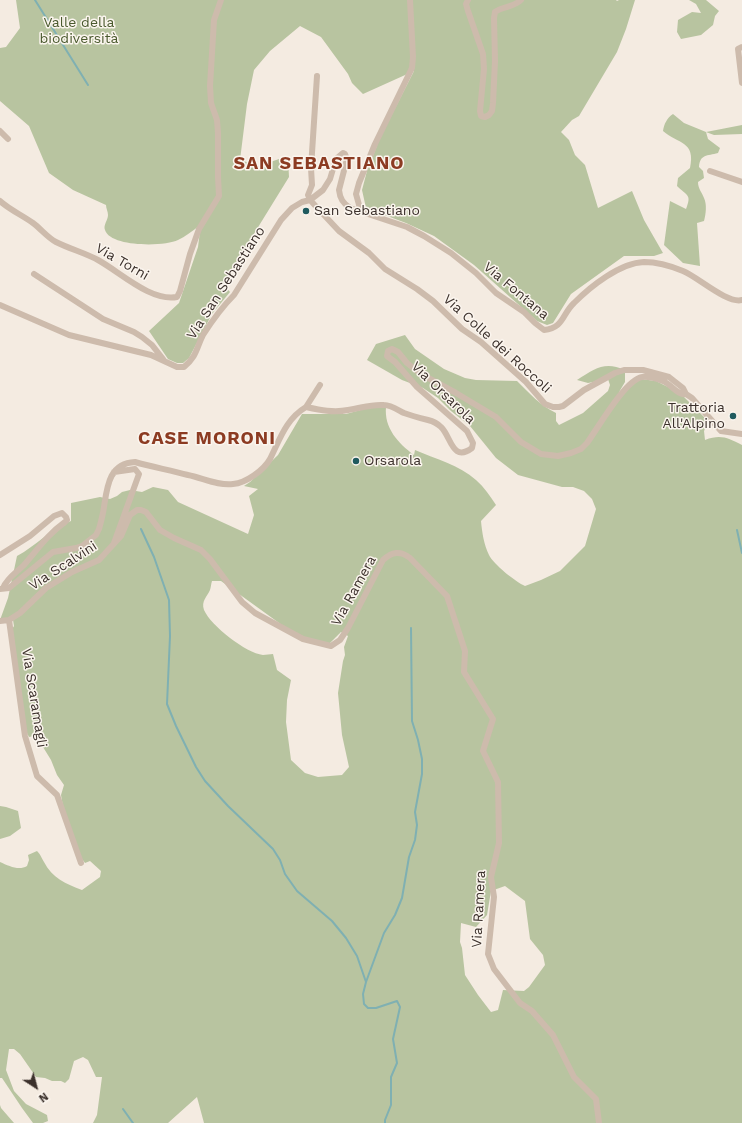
<!DOCTYPE html>
<meta charset="utf-8">
<style>
body{margin:0}
#map{position:relative;width:742px;height:1123px;overflow:hidden;background:#f4ebe1;font-family:"Work Sans",sans-serif}
canvas{display:block}
.north{position:absolute;left:16px;top:1067px;width:40px;height:40px;-webkit-text-stroke:3px #fbf5ee;paint-order:stroke;rotate:144deg;font-size:11px;font-weight:700;line-height:16px;text-align:center;color:#3b302b}
.north::after{content:'';display:block;margin:auto;width:14px;height:18px;background:#3b302b;clip-path:polygon(50% 0,100% 100%,50% 72%,0 100%)}
</style>
<div id="map">
<canvas width="742" height="1123"></canvas>
<div class="north">N</div>
</div>
<script>
const ctx = document.querySelector('canvas').getContext('2d');
ctx.lineJoin = 'round';
function paint(path, color) { ctx.fillStyle = color; ctx.fill(path, 'evenodd'); }
function trace(path, color, width, dash) { ctx.strokeStyle = color; ctx.lineWidth = width; ctx.lineCap = dash ? 'butt' : 'round'; ctx.setLineDash(dash || []); ctx.stroke(path); }
function drawText(font, color, halo, rows, align = 'center') {
  ctx.font = font + ' "Work Sans",sans-serif'; ctx.lineWidth = 3; ctx.setLineDash([]); ctx.textBaseline = 'middle'; ctx.strokeStyle = halo; ctx.fillStyle = color; for (const [text, x, y, turn = 0] of rows) {
    ctx.save(); ctx.translate(x, y); ctx.rotate((+turn || 0) * Math.PI / 180); ctx.textAlign = isNaN(turn) ? turn : align; if (halo) ctx.strokeText(text, 0, 0); ctx.fillText(text, 0, 0); ctx.restore();
  }
}
paint(new Path2D(`
 M 16,0 L 616,0 L 617,1 L 619,0 L 635,0 L 626,29 L 617,52 L 579,116 L 572,120 L 561,132 L 569,140 L 575,155 L 585,165 L 598,208 L 632,191 L 644,220 L 663,253 L 654,256 L 624,256 L 571,294 L 553,323 L 547,325 L 537,321 L 474,265 L 434,236 L 406,223 L 366,208 L 362,190 L 367,171 L 380,138 L 414,71 L 363,94 L 352,83 L 348,74 L 321,37 L 300,26 L 270,51 L 254,70 L 247,104 L 240,160 L 259,166 L 279,159 L 288,159 L 289,177 L 223,284 L 230,292 L 212,314 L 189,358 L 183,363 L 177,363 L 168,359 L 149,331 L 179,303 L 198,247 L 200,231 L 199,226 C 192,231 185,237 178,240 C 164,247 110,247 105,230 C 103,225 108,220 108,215 C 108,212 106,208 106,205 L 73,190 L 49,173 L 29,126 L 0,101 L 0,48 L 6,47 L 20,28 Z
 M 689,0 L 706,0 L 719,11 L 715,16 L 713,25 L 701,35 L 681,39 L 677,32 L 678,20 L 692,12 L 701,13 L 696,4 Z
 M 673,114 L 684,123 L 706,132 L 742,125 L 742,134 L 714,135 L 706,132 L 708,139 L 720,148 L 718,153 C 707,156 700,154 699,167 L 703,171 L 704,178 L 698,182 C 698,189 702,192 704,198 C 707,204 706,214 704,221 L 697,223 L 700,266 L 683,263 L 664,245 L 670,201 L 686,209 C 692,194 687,196 677,186 L 678,178 L 690,168 C 696,141 678,144 663,131 C 664,124 667,118 673,114 Z
 M 405,335 L 415,349 L 444,369 L 465,378 L 476,380 L 517,381 C 529,393 541,406 556,413 L 556,421 L 559,425 L 583,413 L 608,391 L 610,385 L 608,379 L 588,383 L 577,380 C 595,369 604,361 625,370 L 625,382 L 619,392 L 641,379 L 656,381 L 680,393 L 704,417 L 707,425 L 704,431 L 705,440 C 721,434 728,438 742,445 L 742,1123 L 204,1123 L 197,1097 L 168,1123 L 93,1123 L 97,1115 L 102,1077 L 96,1077 L 88,1060 L 83,1057 L 74,1061 L 69,1079 L 65,1083 L 61,1081 L 52,1081 L 45,1078 L 36,1077 L 20,1054 L 14,1049 L 9,1049 L 6,1070 L 14,1091 L 26,1104 L 47,1115 L 48,1121 L 43,1123 L 33,1123 L 22,1108 L 2,1078 L 0,1078 L 0,862 C 9,866 19,871 27,866 L 29,860 L 28,855 L 37,851 C 41,855 41,857 44,862 C 52,878 66,884 82,890 L 100,877 L 101,871 L 90,861 L 85,863 L 73,847 L 67,830 L 61,795 L 64,785 L 57,775 L 51,760 L 43,747 L 43,738 L 39,735 L 29,737 L 26,731 L 11,631 L 14,626 L 13,620 L 0,620 L 8,598 L 17,556 C 36,546 51,528 71,521 L 71,503 L 100,497 L 110,499 L 117,496 L 122,492 L 130,490 L 142,492 L 153,487 L 168,490 L 178,502 L 248,534 L 254,515 L 249,496 L 258,489 L 244,486 L 250,482 L 278,455 L 302,414 L 346,414 L 382,404 L 386,407 C 384,428 398,443 414,455 L 415,450 C 436,459 459,465 476,480 C 484,487 490,496 496,505 L 481,521 C 482,532 484,545 489,555 C 493,564 516,582 525,586 L 541,580 L 560,571 L 585,546 L 596,509 L 592,499 L 584,491 L 573,487 L 562,487 L 518,475 L 496,458 L 470,426 L 451,411 L 438,398 L 423,388 L 402,380 L 367,360 L 376,344 ZM 212,581 L 221,581 L 286,628 L 301,636 L 329,644 L 341,632 L 348,636 L 344,647 L 345,655 L 343,661 L 338,693 L 342,735 L 349,767 L 342,775 L 318,777 L 305,773 L 291,760 L 286,722 L 287,700 L 291,680 L 277,670 L 273,654 C 270,654 266,655 263,655 C 246,653 211,626 204,610 C 201,601 207,597 210,590 C 211,587 211,584 212,581 ZM 505,886 L 525,901 L 530,939 L 543,955 L 545,965 L 529,987 L 524,991 L 503,990 L 498,1010 L 491,1012 L 478,995 L 465,975 L 462,948 L 460,942 L 461,923 L 476,927 L 487,915 L 491,891 Z
 M 0,806 L 6,807 L 18,811 L 21,828 L 10,836 L 0,839 Z
 M 0,1105 L 1,1108 L 14,1123 L 0,1123 Z`), '#b8c4a0');
trace(new Path2D(`
 M 35,0 L 88,85
 M 141,529 L 154,557 L 169,600 L 170,636 L 167,704 L 176,726 L 196,767 L 205,781 L 228,806 L 273,849 L 280,860 L 285,874 L 297,891 L 332,921 L 346,938 L 357,956 L 366,982
 M 737,530 L 742,553
 M 123,1109 L 133,1123
 M 385,1123 L 385,1120 L 391,1105 L 391,1077 L 397,1063 L 393,1039 L 400,1007 L 397,1001 L 376,1008 L 368,1008 L 364,1004 L 363,994 L 366,982 L 384,933 L 395,915 L 402,898 L 409,857 L 415,840 L 417,825 L 415,812 L 422,774 L 422,759 L 418,740 L 412,721 L 411,628`), '#7fb0b2', 2);
trace(new Path2D(`
 M 468,0 L 466,4 L 468,11 L 483,54 L 484,69 L 480,111 L 481,116 L 485,117 L 489,115 L 492,111 L 493,103 L 495,61 L 494,18 L 495,12 C 503,6 513,8 521,0
 M 742,47 L 738,49 L 742,83
 M 317,76 L 311,168 L 312,185 L 308,195 L 310,200 L 339,231 L 369,253 L 385,269 L 417,289 L 433,301 L 462,329 L 481,342 L 526,382 L 545,404 L 553,407 L 559,407 L 563,406 L 584,390 L 615,373 L 624,370 L 643,370 L 669,377 L 683,388 L 686,394 L 692,398 L 721,431 L 742,434
 M 0,131 L 8,139
 M 710,171 L 742,182
 M 0,201 C 10,210 22,215 33,223 C 41,229 48,238 56,242 C 70,249 85,253 98,260 C 120,272 151,302 177,297 L 180,291 L 190,254 L 199,229 L 219,196 L 218,177 L 218,133 L 217,120 L 211,103 L 210,86 L 214,20 L 221,0
 M 361,212 L 356,194 L 359,183 L 375,144 L 412,68 L 413,57 L 410,0
 M 34,274 L 103,319 L 134,332 L 142,337 L 152,345 L 163,359
 M 0,305 L 69,335 L 151,355 L 177,367 L 184,367 C 197,356 196,349 203,335 C 212,321 222,307 234,295 L 281,220 L 292,208 L 302,202 L 310,200 L 323,190 L 330,179 L 336,159 L 343,153 L 345,154 L 347,159 L 339,190 C 340,199 343,203 350,208 L 407,227 L 424,236 L 451,253 L 476,273 L 496,293 L 524,312 L 535,323 L 544,330 C 564,328 562,314 574,303 C 591,286 620,263 644,262 C 657,262 671,266 683,271 C 698,277 727,304 742,300
 M 306,407 L 320,385
 M 114,543 L 139,474 L 135,469 L 114,472
 M 0,555 L 30,536 L 54,516 L 62,513 L 66,517 L 67,520 L 65,522 C 47,535 38,549 24,565 C 17,572 7,578 3,588
 M 0,589 L 9,588 L 53,552 L 76,548 L 82,546 L 96,535 L 99,529 C 101,522 103,514 104,507 C 107,487 109,463 135,462 C 152,467 170,470 188,475 C 203,478 218,486 233,484 C 246,483 264,470 270,459 C 280,439 286,419 306,407 C 320,410 334,413 348,410 C 362,408 370,404 384,405 C 391,405 398,410 404,413 C 412,416 420,418 428,420 C 432,421 438,424 441,427 C 451,436 452,463 472,448 L 473,443 L 467,431 L 417,387 L 395,362 L 387,356 L 388,351 L 392,349 L 398,352 L 407,363 L 421,374 L 456,393 L 496,417 L 521,442 L 541,454 L 558,456 L 571,453 L 581,449 L 587,443 C 598,428 625,380 642,377 C 647,376 659,379 663,381 C 671,384 678,396 686,394
 M 9,620 L 25,736 L 37,776 L 57,795 L 81,863
 M 0,621 L 9,620 L 20,613 L 46,588 L 72,572 L 99,560 L 121,536 L 130,515 L 137,510 L 141,510 L 146,512 L 160,530 L 174,538 L 201,550 L 210,559 L 242,602 L 255,613 L 303,639 L 331,646 L 340,640 L 348,628 L 383,560 C 392,552 400,550 410,558 L 447,596 L 465,651 L 464,672 L 493,719 L 483,751 L 498,782 L 499,843 L 491,877 L 494,897 L 488,954 L 494,969 L 520,1003 L 532,1011 L 553,1035 L 574,1077 L 596,1099 L 599,1123`), '#cdbbac', 6);
for (const [x, y, r, color] of [
 [306,211,4,"#1f5a5e"],
 [733,416,4,"#1f5a5e"],
 [356,461,4,"#1f5a5e"]
]) { const dot = new Path2D(); dot.arc(x, y, r, 0, 2 * Math.PI); ctx.fillStyle = color; ctx.fill(dot); trace(dot, '#fbf5ee', 1.5); }
drawText('14px', '#4a5a2e', '#fbf5ee', [
 ["Valle della",79,23],
 ["biodiversità",79,39]
]);
drawText('14px', '#3b302b', '#fbf5ee', [
 ["San Sebastiano",314,211],
 ["Trattoria",725,408,"right"],
 ["All'Alpino",725,424,"right"],
 ["Orsarola",364,461]
], 'left');
drawText('14px', '#3b302b', '#fbf5ee', [
 ["Via Torni",122,262,30],
 ["Via San Sebastiano",226,283,-57],
 ["Via Fontana",516,291,40],
 ["Via Colle dei Roccoli",497,344,42],
 ["Via Orsarola",443,393,44],
 ["Via Scalvini",63,566,-33],
 ["Via Ramera",354,591,-61],
 ["Via Scaramagli",34,698,81],
 ["Via Ramera",479,909,-87]
]);
ctx.letterSpacing = '1px';
drawText('bold 18px', '#8c3b22', '#fbf5ee', [
 ["SAN SEBASTIANO",319,164],
 ["CASE MORONI",207,439]
]);
ctx.letterSpacing = '0px';
</script>
